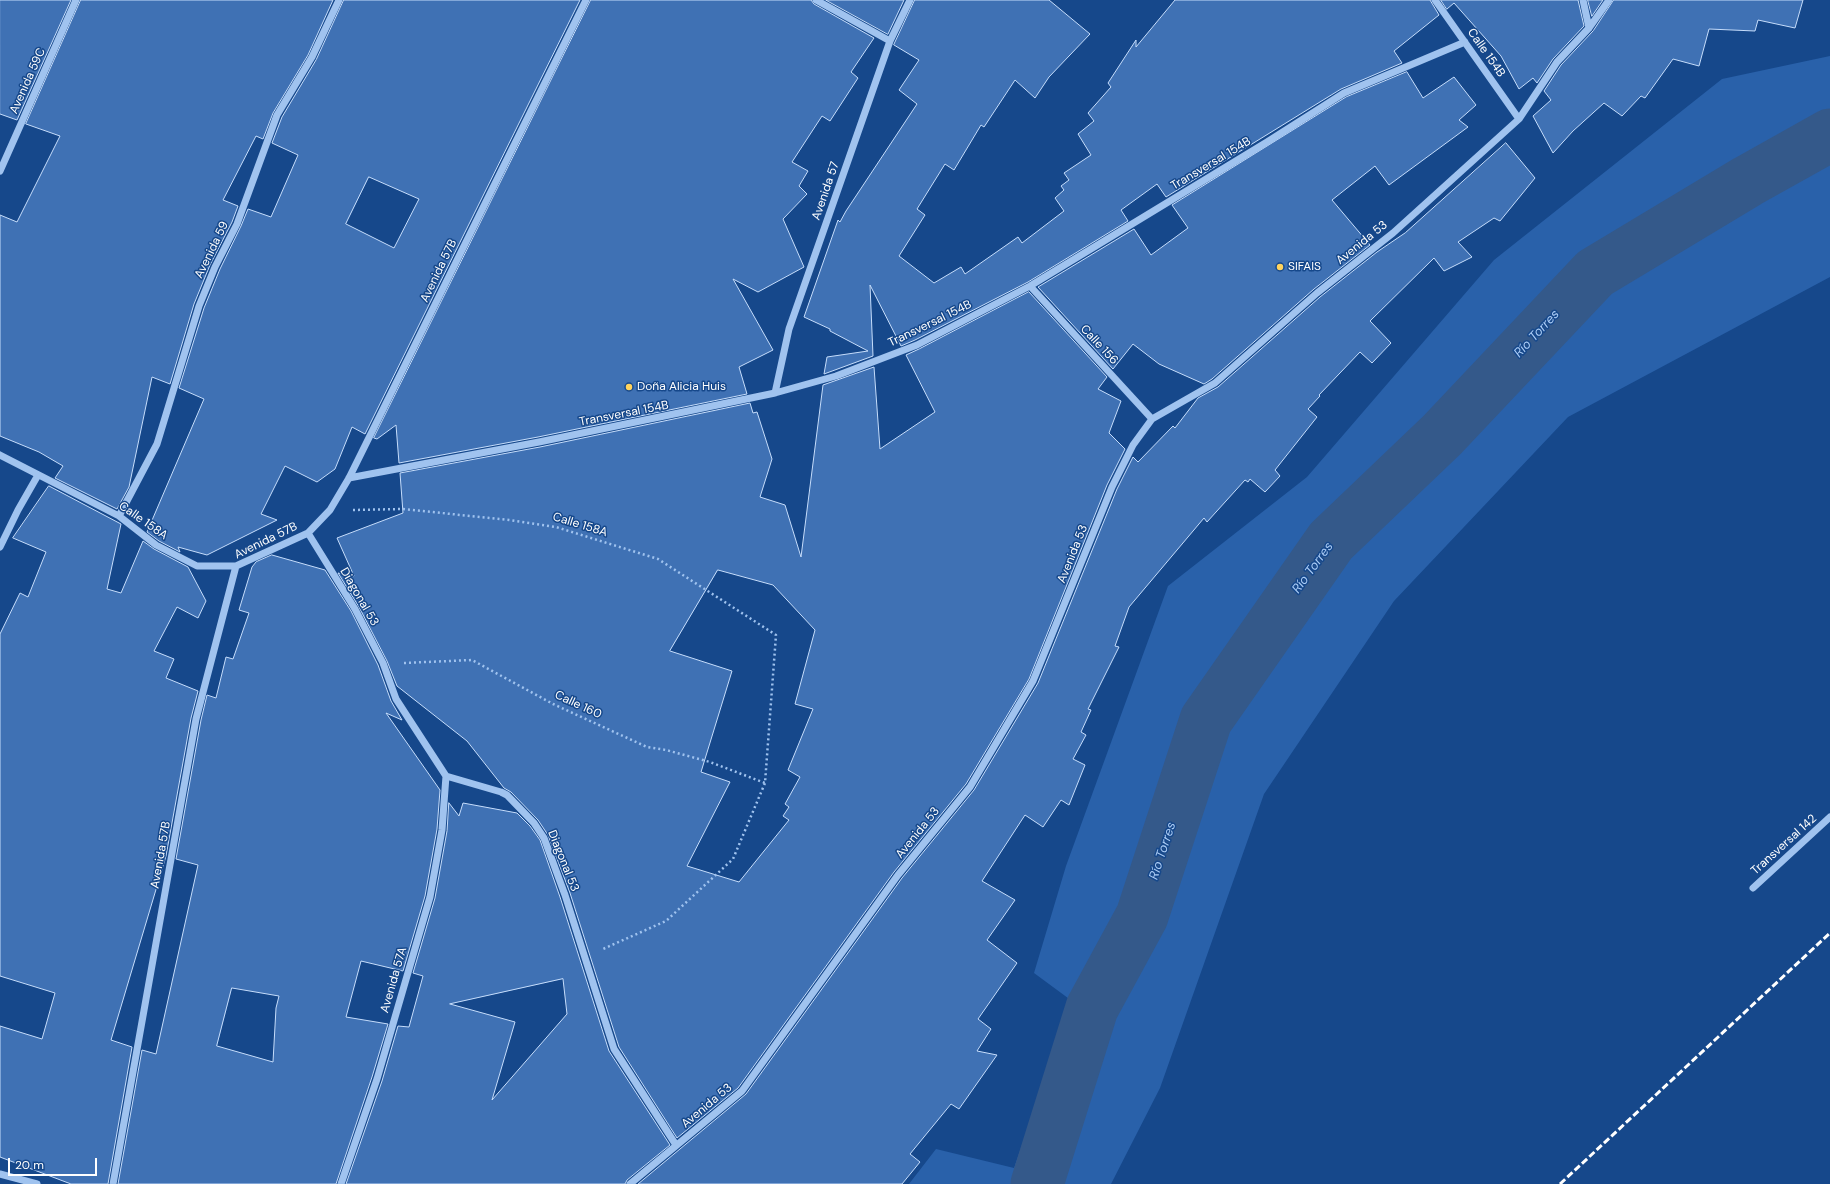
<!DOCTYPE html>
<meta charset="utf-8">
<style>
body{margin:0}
#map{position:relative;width:1830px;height:1184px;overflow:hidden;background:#16488b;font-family:"DM Sans",sans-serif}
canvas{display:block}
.scale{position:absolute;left:8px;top:1158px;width:89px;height:18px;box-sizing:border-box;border:2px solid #fff;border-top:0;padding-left:5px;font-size:12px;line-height:14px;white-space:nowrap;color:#fff;-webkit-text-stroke:3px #16488b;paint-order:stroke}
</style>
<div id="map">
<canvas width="1830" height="1184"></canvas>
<div class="scale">20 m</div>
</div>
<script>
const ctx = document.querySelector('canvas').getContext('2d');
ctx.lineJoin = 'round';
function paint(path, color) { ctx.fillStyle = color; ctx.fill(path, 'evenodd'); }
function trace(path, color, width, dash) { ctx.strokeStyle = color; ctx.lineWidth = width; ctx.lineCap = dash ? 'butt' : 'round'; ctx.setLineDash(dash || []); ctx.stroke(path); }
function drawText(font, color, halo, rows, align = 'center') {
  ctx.font = font + ' "DM Sans",sans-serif'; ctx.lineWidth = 3; ctx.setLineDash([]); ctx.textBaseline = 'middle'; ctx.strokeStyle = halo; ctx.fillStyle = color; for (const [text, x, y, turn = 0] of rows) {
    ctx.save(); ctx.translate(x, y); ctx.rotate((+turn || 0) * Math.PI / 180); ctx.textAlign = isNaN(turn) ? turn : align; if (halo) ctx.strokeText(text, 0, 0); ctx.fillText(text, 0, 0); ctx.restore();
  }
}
paint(new Path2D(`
 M 1830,56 L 1830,277 L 1568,417 L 1394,601 L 1264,794 L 1160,1088 L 1111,1184 L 909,1184 L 936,1149 L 1014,1168 L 1072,1001 L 1034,973 L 1066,866 L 1168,586 L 1307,477 L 1494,260 L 1722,79 Z`), '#2961aa');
trace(new Path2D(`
 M 1037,1184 L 1092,1008 L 1142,916 L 1206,720 L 1331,541 L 1442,435 L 1595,273 L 1748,181 L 1830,135`), '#34598a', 53);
const building = new Path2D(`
 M 0,0 L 71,0 L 17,120 L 0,114 Z
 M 81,0 L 333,0 L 308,55 L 273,113 L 263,139 L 256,136 L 223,200 L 238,206 L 232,222 L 210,265 L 194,304 L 170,384 L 152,377 L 129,487 L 117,509 L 55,478 L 63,466 L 39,452 L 0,436 L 0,215 L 17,222 L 60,136 L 26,124 Z
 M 344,0 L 580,0 L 365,434 L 352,427 L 335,469 L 317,482 L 285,466 L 261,514 L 277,520 L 207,555 L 178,547 L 180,552 L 159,541 L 147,532 L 204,399 L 179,388 L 204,308 L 220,269 L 241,226 L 248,209 L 271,217 L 298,155 L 272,143 L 282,117 L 316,60 ZM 369,177 L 419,199 L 394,248 L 346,224 Z
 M 591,0 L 811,0 L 814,4 L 874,38 L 851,72 L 858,78 L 830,121 L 822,116 L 792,162 L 808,171 L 799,186 L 807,194 L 783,219 L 804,267 L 758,292 L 733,279 L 773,350 L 739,367 L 747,394 L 538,437 L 399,463 L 396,425 L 377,439 L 374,438 Z
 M 826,0 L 904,0 L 888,34 Z
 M 915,0 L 1049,0 L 1090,34 L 1049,77 L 1035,98 L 1015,80 L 984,127 L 981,125 L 954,170 L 945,164 L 917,209 L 925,215 L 899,256 L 934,283 L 961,267 L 965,274 L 1018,237 L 1022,243 L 1064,211 L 1055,198 L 1064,190 L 1061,186 L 1069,180 L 1064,173 L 1091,155 L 1078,134 L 1094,121 L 1088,113 L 1111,87 L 1108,83 L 1136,40 L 1136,47 L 1175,0 L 1430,0 L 1439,15 L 1394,51 L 1402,63 L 1341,89 L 1166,197 L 1157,184 L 1121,210 L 1128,221 L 1028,282 L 915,340 L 901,346 L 870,285 L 873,356 L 824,374 L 827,357 L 868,351 L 830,331 L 830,329 L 804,317 L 838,220 L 840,222 L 846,211 L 917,104 L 899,90 L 919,60 L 894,45 Z
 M 1441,0 L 1578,0 L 1584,26 L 1553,59 L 1537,83 L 1533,78 L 1519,89 L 1501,56 L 1454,3 L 1447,9 Z
 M 1588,0 L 1603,0 L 1592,16 Z
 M 1614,0 L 1803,0 L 1795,28 L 1758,20 L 1755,31 L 1709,29 L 1699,66 L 1673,59 L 1645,98 L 1641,96 L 1622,116 L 1604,103 L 1573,131 L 1553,153 L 1533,116 L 1551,100 L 1544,91 L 1561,65 L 1593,31 Z
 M 1407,72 L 1423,98 L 1454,77 L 1476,105 L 1459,120 L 1468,127 L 1389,185 L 1375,166 L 1332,200 L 1370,245 L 1314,289 L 1212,379 L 1204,384 L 1159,364 L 1133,344 L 1113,369 L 1038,287 L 1134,229 L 1151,255 L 1188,228 L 1172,205 L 1346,97 Z
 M 1506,143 L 1535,178 L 1500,221 L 1494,218 L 1458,242 L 1472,257 L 1444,271 L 1434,258 L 1370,321 L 1391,343 L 1372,363 L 1360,352 L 1319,395 L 1320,396 L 1308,409 L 1317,417 L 1275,470 L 1280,476 L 1265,492 L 1250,479 L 1248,482 L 1245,480 L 1207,522 L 1204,518 L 1129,607 L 1115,646 L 1119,647 L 1088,709 L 1091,710 L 1081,732 L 1086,735 L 1073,759 L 1085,765 L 1069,805 L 1061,800 L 1043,827 L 1025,815 L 982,881 L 1015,900 L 987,940 L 1017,963 L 978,1019 L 991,1029 L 977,1051 L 997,1055 L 959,1109 L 951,1104 L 910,1154 L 920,1162 L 902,1184 L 638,1184 L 746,1094 L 902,878 L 974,790 L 1038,683 L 1117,489 L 1133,457 L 1138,462 L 1173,426 L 1175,428 L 1198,398 L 1218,387 L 1320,297 L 1377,252 L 1405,233 Z
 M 1029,292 L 1107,377 L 1098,389 L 1121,401 L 1109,433 L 1125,449 L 1107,485 L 1029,679 L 966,784 L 894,872 L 738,1088 L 677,1138 L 619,1047 L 570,893 L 548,835 L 538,820 L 511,792 L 504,788 L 467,741 L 397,686 L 387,661 L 359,607 L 338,573 L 354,576 L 337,538 L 403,513 L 400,473 L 540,447 L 750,403 L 753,413 L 757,412 L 772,459 L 760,497 L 785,505 L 801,557 L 823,385 L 874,367 L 880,449 L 935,412 L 906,355 L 919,349 ZM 718,570 L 773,585 L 815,630 L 795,704 L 813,709 L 788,770 L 800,777 L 785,804 L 789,807 L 783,816 L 789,820 L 739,882 L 687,866 L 730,782 L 701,772 L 732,671 L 670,651 Z
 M 49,486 L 121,524 L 107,589 L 121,593 L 143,541 L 154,549 L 188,567 L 206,601 L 198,618 L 177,607 L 154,651 L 174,659 L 166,678 L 198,691 L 191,718 L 166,856 L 111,1040 L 132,1047 L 108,1184 L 71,1184 L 0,1157 L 0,1026 L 42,1039 L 55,993 L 0,976 L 0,634 L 20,593 L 28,597 L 46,552 L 13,538 Z
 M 272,555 L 325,570 L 351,611 L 378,665 L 391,701 L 402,720 L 386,713 L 440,790 L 437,829 L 425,896 L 403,971 L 361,961 L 346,1017 L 388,1024 L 372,1077 L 336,1184 L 118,1184 L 142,1050 L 156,1054 L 198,865 L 176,859 L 201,720 L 207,695 L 216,698 L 226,657 L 233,659 L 249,613 L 239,610 L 252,567 L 256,562 ZM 232,988 L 279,996 L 276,1008 L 273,1062 L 217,1046 Z
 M 449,803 L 459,816 L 463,803 L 517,813 L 530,826 L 540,840 L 560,897 L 609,1051 L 670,1145 L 627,1180 L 625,1184 L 346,1184 L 382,1081 L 398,1026 L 409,1027 L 423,976 L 413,973 L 435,898 L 447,831 ZM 563,979 L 567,1014 L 492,1100 L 515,1022 L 450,1004 Z`);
paint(building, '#3f71b4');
trace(building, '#c6ddfb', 1);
trace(new Path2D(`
 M 353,510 L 403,509 L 509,520 L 556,527 L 658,559 L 776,635 L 765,783 L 733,859 L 666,921 L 603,949
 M 404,663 L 472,660 L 553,704 L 647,747 L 666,750 L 710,762 L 765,783`), '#a0c3ef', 2.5, [2, 3]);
trace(new Path2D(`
 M 816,0 L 890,41
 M 1435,0 L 1519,119
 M 1583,0 L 1589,28
 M 0,171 L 76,0
 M 1030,286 L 1152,419
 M 775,393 L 789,329 L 890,41 L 910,0
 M 0,455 L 119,516 L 156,545 L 197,566 L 236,566 L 308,533 L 330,510 L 349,478 L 586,0
 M 349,478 L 539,442 L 775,393 L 836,376 L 917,345 L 1030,286 L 1267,142 L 1344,93 L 1465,42
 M 119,516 L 157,444 L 199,306 L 215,267 L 237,224 L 277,115 L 312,57 L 339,0
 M 308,533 L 355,609 L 383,663 L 396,699 L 446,776 L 501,792 L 507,795 L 534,823 L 544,838 L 565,895 L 614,1049 L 676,1145
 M 0,547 L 18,510 L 38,475
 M 1753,888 L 1830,817
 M 0,1174 L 37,1184
 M 113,1184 L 196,719 L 236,566
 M 341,1184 L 377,1079 L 430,897 L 442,830 L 446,776
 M 630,1184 L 742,1091 L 898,875 L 970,787 L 1033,681 L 1112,487 L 1133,445 L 1152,419 L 1215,383 L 1317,293 L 1393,233 L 1519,119 L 1557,62 L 1589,28 L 1609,0`), '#a0c3ef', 7);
trace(new Path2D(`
 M 1560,1184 L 1830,933`), '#fff', 3, [7, 3]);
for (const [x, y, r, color] of [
 [1280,267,4,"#ffd35e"],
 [629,387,4,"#ffd35e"]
]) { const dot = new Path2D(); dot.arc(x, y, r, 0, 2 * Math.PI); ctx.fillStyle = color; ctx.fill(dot); trace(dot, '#16488b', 1.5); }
drawText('12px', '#fff', '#16488b', [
 ["Calle 154B",1486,53,55],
 ["Avenida 59C",28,81,-66],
 ["Transversal 154B",1211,164,-31],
 ["Avenida 57",826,191,-71],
 ["Avenida 53",1362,243,-39],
 ["Avenida 59",212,250,-64],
 ["Avenida 57B",439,271,-64],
 ["Transversal 154B",930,324,-26],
 ["Calle 156",1099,345,47],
 ["Transversal 154B",624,414,-11],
 ["Calle 158A",143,521,35],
 ["Calle 158A",580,525,17],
 ["Avenida 57B",266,541,-26],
 ["Avenida 53",1073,554,-68],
 ["Diagonal 53",359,597,60],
 ["Calle 160",578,705,25],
 ["Avenida 53",918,833,-51],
 ["Transversal 142",1784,845,-42],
 ["Avenida 57B",161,855,-80],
 ["Diagonal 53",563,861,68],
 ["Avenida 57A",394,980,-74],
 ["Avenida 53",707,1106,-40]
]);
drawText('12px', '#fff', '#16488b', [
 ["SIFAIS",1288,267],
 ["Doña Alicia Huis",637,387]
], 'left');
drawText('italic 13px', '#accdf6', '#16488b', [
 ["Río Torres",1537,334,-47],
 ["Río Torres",1313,568,-54],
 ["Río Torres",1163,851,-72]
]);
</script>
